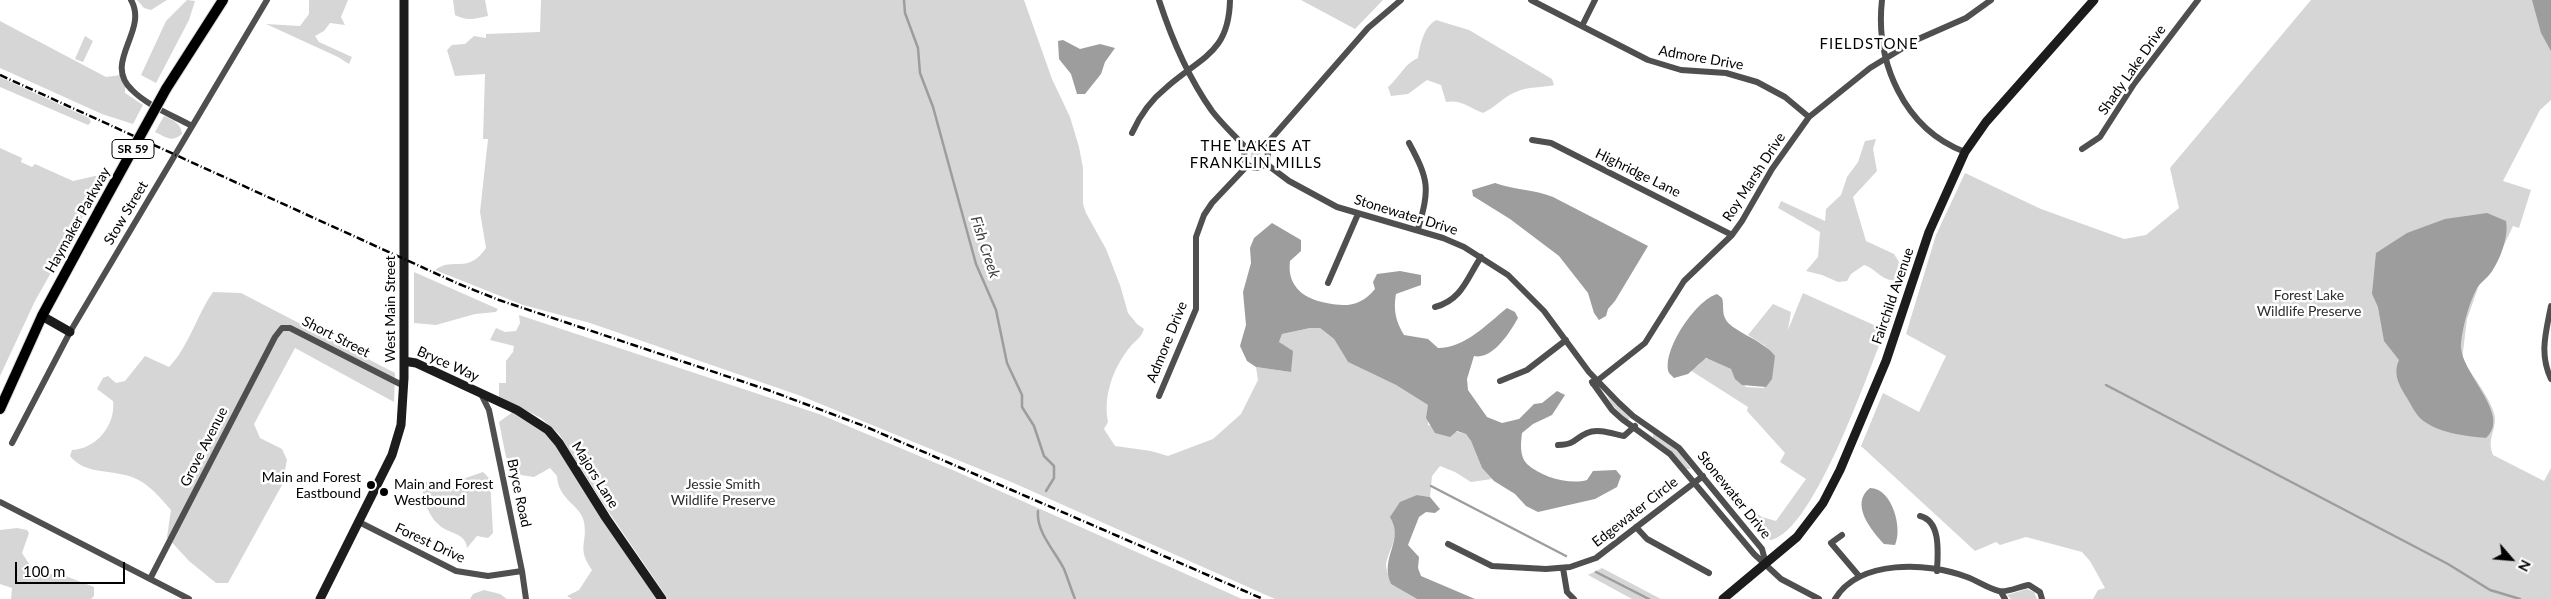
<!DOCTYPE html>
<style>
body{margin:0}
#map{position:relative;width:2551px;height:599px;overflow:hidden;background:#fff;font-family:Lato,sans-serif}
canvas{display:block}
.north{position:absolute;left:2486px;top:534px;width:50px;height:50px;-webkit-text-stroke:4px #fff;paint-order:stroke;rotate:117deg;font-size:14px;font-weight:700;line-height:20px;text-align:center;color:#000}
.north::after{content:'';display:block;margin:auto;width:18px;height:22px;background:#000;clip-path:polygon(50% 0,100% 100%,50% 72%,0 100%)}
.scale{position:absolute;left:15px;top:562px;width:110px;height:22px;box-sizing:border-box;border:2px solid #000;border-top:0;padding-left:6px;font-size:15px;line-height:18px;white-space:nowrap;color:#000;-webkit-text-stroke:4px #fff;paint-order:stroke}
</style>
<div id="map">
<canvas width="2551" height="599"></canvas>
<div class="north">N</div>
<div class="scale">100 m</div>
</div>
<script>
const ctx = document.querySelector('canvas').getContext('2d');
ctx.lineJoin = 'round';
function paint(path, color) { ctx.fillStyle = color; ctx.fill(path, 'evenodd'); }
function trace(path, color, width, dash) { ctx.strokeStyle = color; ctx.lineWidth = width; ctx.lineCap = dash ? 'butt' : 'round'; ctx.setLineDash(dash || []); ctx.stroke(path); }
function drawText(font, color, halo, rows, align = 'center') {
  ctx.font = font + ' Lato,sans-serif'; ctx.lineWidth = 5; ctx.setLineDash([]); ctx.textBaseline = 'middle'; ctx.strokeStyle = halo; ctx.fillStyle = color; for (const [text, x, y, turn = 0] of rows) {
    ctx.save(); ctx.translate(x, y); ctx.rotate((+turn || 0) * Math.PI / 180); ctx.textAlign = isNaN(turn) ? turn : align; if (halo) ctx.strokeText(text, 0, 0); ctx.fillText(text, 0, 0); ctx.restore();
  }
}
paint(new Path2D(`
 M 137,0 L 167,0 L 151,10 L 144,8 Z
 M 187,0 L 195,1 L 189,20 L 156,83 L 141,75 L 166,21 Z
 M 309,0 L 348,0 L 341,17 L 345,25 L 330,23 L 324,31 L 315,36 L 319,42 L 352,57 L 349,64 L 338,57 L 266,24 L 300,26 L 309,14 Z
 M 453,0 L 485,0 L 488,16 C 475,19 466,21 455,15 Z
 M 541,0 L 1024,0 L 1052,79 L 1070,117 L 1079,147 L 1083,168 L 1083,204 L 1086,213 L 1106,249 L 1120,285 L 1128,313 L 1137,324 L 1144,329 C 1141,338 1136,340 1130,347 C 1113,368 1103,396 1108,422 L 1104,429 L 1115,446 L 1151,451 L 1168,456 L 1213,439 L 1241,414 L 1258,380 L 1256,367 L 1291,372 L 1279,342 L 1282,334 L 1310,328 L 1320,328 L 1334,339 L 1348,362 L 1396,385 L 1428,405 L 1428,425 L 1466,434 L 1471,441 L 1482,468 L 1494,481 L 1492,479 L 1471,482 L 1455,472 L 1440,466 L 1432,476 L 1430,497 L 1417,495 L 1393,522 C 1400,537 1388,550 1386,565 C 1386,570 1390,579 1391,584 L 1417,599 L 1275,599 L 1009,481 L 801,396 L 590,323 L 523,305 L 435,270 C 453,256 468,275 486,248 L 480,212 L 488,139 L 483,139 L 485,74 L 455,76 L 447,50 L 452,45 L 465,44 L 474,36 L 486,38 L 486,34 L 540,32 Z
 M 1301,0 L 1383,0 L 1355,29 Z
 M 2311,0 L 2551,0 L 2551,100 L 2540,110 L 2503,181 L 2531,190 L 2519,228 L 2513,226 L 2492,271 L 2479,285 L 2467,319 L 2462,360 C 2471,373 2494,403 2495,418 C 2495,433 2487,439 2493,455 L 2544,481 L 2551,468 L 2551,599 L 2093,599 L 2098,590 L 2105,588 L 2090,561 L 2082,552 L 2026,537 L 2000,545 L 1996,542 L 1975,551 L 1861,446 L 1883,393 L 1919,412 L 1946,356 L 1906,334 L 1936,235 L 1965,173 L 2041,209 L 2124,239 L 2146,235 L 2179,208 L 2170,168 Z
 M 1436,20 L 1469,30 L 1552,79 L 1554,85 C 1541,88 1529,86 1516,92 C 1503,97 1496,107 1483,113 C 1470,108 1461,99 1446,102 L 1441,85 L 1427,80 L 1408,94 L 1391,96 L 1388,87 C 1401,76 1403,65 1418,58 C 1420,44 1424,27 1436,20 Z
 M 0,21 L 106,77 L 121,75 L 125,83 L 125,93 L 143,105 L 133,124 L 102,114 L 0,68 Z
 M 85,36 L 93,41 L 83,62 L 75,59 Z
 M 0,77 L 89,118 L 91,122 L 88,125 L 0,87 Z
 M 164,116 C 173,120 181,123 182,134 C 171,143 166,137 155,132 Z
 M 1876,139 L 1873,149 L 1877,171 L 1853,197 L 1866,241 L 1894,254 L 1899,262 L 1896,280 C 1882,282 1877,269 1864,265 L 1851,274 L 1847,281 L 1838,282 L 1822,275 L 1806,271 L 1818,257 L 1820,232 L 1778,208 L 1781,201 L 1825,221 L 1826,209 L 1841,195 L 1847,177 L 1858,162 L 1865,141 Z
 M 0,148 L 22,158 L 21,162 L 32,167 L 35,164 L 73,181 L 95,176 L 105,177 L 35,301 L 0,376 Z
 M1250.5 156a5.5 5.5 0 1 1 11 0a5.5 5.5 0 1 1-11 0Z
 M 414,272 L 498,309 L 496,312 L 475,314 L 436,325 L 414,323 Z
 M 213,292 L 241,293 L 395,373 L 394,402 L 295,348 L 254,424 L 260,438 L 282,449 L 287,460 L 282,485 L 228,583 L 216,583 L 189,561 L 167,537 L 171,510 C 157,494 146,480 125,475 C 105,470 84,473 70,456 L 72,450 C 96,449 116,425 113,401 L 97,389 L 103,378 L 108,376 L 116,383 L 125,381 L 145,356 L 169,367 C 188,348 197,315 213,292 Z
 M 1803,293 L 1885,330 C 1869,370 1814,531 1771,540 L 1763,537 L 1743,514 L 1750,509 L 1762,517 L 1776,521 L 1806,479 L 1780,462 L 1785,453 L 1747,411 L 1748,407 L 1690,370 L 1699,365 L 1703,359 L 1708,359 L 1731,369 L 1746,387 L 1764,388 L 1775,356 L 1764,345 L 1748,335 L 1773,304 L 1791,312 L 1788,330 Z
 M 519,315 L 819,414 L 955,471 L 1242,599 L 668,599 L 606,508 L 559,434 L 541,418 L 499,397 L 499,383 L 506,383 L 506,361 L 513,352 L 514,346 L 490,340 L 496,328 L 505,332 L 516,331 L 520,323 Z
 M 1605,392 L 1630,418 L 1629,419 L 1627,420 L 1612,405 Z
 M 514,411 L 546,433 L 557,446 L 659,599 L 572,599 L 567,596 L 579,590 L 592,570 C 576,547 588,544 584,522 C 581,505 558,500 557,476 L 550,468 L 534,477 L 521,475 L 506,457 L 499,422 Z
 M 1653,433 L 1676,448 L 1691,469 L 1686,469 L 1671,451 L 1653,438 Z
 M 483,472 L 490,479 L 493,533 L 488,538 L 477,536 L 467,548 C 466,532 447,534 438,524 C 430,517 426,505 422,496 L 425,482 L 434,481 L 452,490 L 460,480 Z
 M 17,528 L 27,530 L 29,533 L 22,553 L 35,573 L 63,575 L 94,587 L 94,596 L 91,599 L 11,599 L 12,588 L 0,584 L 0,530 Z
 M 1602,568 L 1659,598 L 1661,599 L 1632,599 L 1588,575 Z
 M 2027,589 L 2034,592 L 2037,599 L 2011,599 L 2007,595 Z
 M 484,590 L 500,594 L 507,599 L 470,599 L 473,594 Z`), '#d6d6d6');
paint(new Path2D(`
 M 2532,0 L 2551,0 L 2551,51 L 2541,33 Z
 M 1063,40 L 1080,49 L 1100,44 L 1115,48 L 1105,62 L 1101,74 L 1085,94 L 1077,94 L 1071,74 L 1059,59 L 1058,41 Z
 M 1495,183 C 1514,190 1534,189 1553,197 L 1648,246 L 1615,301 L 1608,309 L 1606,316 L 1599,320 L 1594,313 L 1588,293 L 1559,256 L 1510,219 L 1473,196 L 1472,190 Z
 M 2487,213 L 2506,221 C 2509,236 2500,261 2490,274 C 2486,279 2481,282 2477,288 C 2469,303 2463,325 2461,343 C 2458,372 2513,414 2486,438 C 2466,436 2436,433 2420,418 C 2414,412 2410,402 2405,395 C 2398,383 2393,373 2399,360 L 2384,341 L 2378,307 L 2372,294 L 2376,253 L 2407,233 L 2445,219 Z
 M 1272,223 L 1301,240 L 1301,251 L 1290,261 C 1287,284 1301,297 1322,302 C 1344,307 1359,308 1375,289 L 1373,282 L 1377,274 L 1400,271 L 1421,275 L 1421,285 L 1396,294 C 1393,310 1396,322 1404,335 L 1428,339 L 1438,348 C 1465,348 1487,324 1507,308 L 1515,312 L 1518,318 C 1510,332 1493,360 1474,356 L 1467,379 L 1468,390 L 1487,417 L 1502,423 L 1519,419 L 1534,404 L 1542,403 L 1557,391 L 1565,395 L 1552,415 L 1533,424 L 1522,433 C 1521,442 1519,456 1527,464 C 1541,477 1569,485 1587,480 L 1593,471 L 1616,470 L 1621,476 L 1617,487 L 1595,499 L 1538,512 L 1526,506 L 1515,494 L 1494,481 L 1482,468 L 1471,441 L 1466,434 L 1457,431 L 1450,437 L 1435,433 L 1426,418 L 1428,405 L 1396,385 L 1348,362 L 1334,339 L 1320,328 L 1310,328 L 1282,334 L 1279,342 L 1293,351 L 1291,372 L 1256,367 L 1247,361 L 1240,346 L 1246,325 L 1243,292 L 1251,263 L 1250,248 L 1254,238 Z
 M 1717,294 L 1722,298 C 1724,304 1722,312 1725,318 C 1730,331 1764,340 1775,356 L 1772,379 L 1766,387 L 1742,385 L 1735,379 L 1731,369 L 1706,358 L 1688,374 L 1674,378 L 1669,373 C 1661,351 1696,300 1717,294 Z
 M 1870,488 C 1892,488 1903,528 1895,545 L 1884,544 C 1872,531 1849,504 1870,488 Z
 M 1417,495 L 1430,497 L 1440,509 L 1435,513 L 1426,512 L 1419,517 L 1408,545 L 1419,557 L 1418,568 L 1421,576 L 1475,599 L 1417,599 L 1391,584 C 1379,557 1405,541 1390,517 L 1400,502 Z`), '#9d9d9d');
trace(new Path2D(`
 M 904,0 L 905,13 L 918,48 L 920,73 L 933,107 L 976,264 L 996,310 L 1007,363 L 1022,395 L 1022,407 L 1034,426 L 1044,456 L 1054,466 L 1054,478 L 1046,491
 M 2106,385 L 2448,564 L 2490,590 L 2520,599
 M 1431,486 L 1566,556
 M 1038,511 C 1036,532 1055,551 1064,569 C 1068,579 1071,589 1075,599
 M 1596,572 L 1649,599`), '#9d9d9d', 2.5);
const primary = new Path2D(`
 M 166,89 L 223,0
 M 0,409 L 42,316 L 100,209`);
trace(primary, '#dbdbdb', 12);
trace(new Path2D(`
 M 131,0 C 149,31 102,62 132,90 C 148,106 172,115 192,126
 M 1159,0 C 1172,40 1188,77 1212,111 C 1222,124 1235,136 1246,148
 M 1531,0 L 1648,60 L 1681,70 L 1726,73 L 1757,82 L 1785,97 L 1809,117
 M 1882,0 C 1875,62 1904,129 1965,152
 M 1582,26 L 1595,0
 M 1132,133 C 1140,115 1152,99 1167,87 C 1201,57 1229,53 1230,0
 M 1532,140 L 1551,143 L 1732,235
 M 1409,143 C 1429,180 1430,188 1418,229
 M1244 156a12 12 0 1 1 24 0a12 12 0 1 1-24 0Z
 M 1264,147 L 1368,28 L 1401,0
 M 2082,149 L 2100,137 L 2134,84 L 2198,0
 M 1265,163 L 1289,181 L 1337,207 L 1443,238 L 1464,247 L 1508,275 L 1544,311 L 1589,372 L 1619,403 L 1633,416 L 1679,448 L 1762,549 L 1766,564
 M 1328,283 L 1358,214
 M 2551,306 C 2546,332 2539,354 2551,379
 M 1435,307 C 1462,300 1467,278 1481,257
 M 1500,381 L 1527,370 L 1566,340
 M 1592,382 L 1612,410 L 1622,419 L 1670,454 L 1754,554 L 1781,579 L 1819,599
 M 1593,384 L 1645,343 L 1684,281 L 1732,235 L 1742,221 L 1772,169 L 1809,117 L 1870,68 L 1916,40 L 1966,18 L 1991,0
 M 481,394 L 489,410 L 522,571 L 526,599
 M 1159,396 L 1196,309 L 1196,237 L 1204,215 L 1212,203 L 1248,165
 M 12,443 L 70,332 L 267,0
 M 1558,445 C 1577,444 1573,439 1587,433 C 1598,428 1613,434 1624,436 L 1635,426
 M 0,502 L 189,599
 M 1920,516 C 1941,521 1938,552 1937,571
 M 359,522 L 456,571 L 488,576 L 522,571
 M 1636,527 L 1647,539 L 1709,573
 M 1842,535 L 1831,543 L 1859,576
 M 1448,544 L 1492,566 L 1546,569 L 1570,567 L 1596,558 L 1703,476
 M 1563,568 L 1567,592 L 1574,599
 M 150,579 L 275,337 L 282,328 L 290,328 L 404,386
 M 2001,592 L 2005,599
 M 1835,599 C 1859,559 1928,562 1967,577 C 1978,581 1987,588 1999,591 C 2007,593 2020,586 2029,585 L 2040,592 L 2042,599`), '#4f4f4f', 6);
trace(new Path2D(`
 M 42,316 L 70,332
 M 404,361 L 416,363 L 517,410 L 548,430 L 559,443 L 606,518 L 662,599
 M 320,599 L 392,455 L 401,425 L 404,378 L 404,0
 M 1723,599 L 1797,537 L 1823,503 L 1840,470 L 1886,361 L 1929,232 L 1965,152 L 1986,122 L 2094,0`), '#1c1c1c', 9);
trace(primary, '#000', 10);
trace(new Path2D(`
 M 0,75 L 459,284 L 499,300 L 768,390 L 864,426 L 1263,599`), '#000', 2.5, [8, 2.5, 1, 2.5]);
const primaryBridge = new Path2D(`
 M 100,209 L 166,89`);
trace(primaryBridge, '#dbdbdb', 12, []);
trace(primaryBridge, '#000', 10);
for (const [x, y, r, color] of [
 [371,485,5,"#000"],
 [384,492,5,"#000"]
]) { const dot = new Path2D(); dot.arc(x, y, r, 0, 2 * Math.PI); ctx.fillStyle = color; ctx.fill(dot); trace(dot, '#fff', 2); }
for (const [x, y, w] of [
 [133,149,42]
]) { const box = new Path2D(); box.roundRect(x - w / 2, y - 9.5, w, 19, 4); ctx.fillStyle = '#fff'; ctx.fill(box); trace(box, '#000', 1); }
drawText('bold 12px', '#000', null, [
 ["SR 59",133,149]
]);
drawText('14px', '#000', '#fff', [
 ["Admore Drive",1701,58,10],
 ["Shady Lake Drive",2132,70,-55],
 ["Highridge Lane",1638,173,26],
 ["Roy Marsh Drive",1754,177,-57],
 ["Stow Street",126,213,-59],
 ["Stonewater Drive",1406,215,17],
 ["Haymaker Parkway",78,220,-61],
 ["Fairchild Avenue",1893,296,-71],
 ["West Main Street",390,309,-90],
 ["Short Street",336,337,27],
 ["Admore Drive",1167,342,-68],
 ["Bryce Way",448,364,24],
 ["Grove Avenue",204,447,-63],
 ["Majors Lane",595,475,58],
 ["Bryce Road",519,493,78],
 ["Stonewater Drive",1734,495,51],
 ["Edgewater Circle",1635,512,-38],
 ["Forest Drive",430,543,25]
]);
drawText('14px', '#2d2d2d', '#fff', [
 ["Forest Lake",2309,295],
 ["Wildlife Preserve",2309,311],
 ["Jessie Smith",723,484],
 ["Wildlife Preserve",723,500]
]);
drawText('14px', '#000', '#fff', [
 ["Main and Forest",361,477],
 ["Eastbound",361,493],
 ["Main and Forest",394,484,"left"],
 ["Westbound",394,500,"left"]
], 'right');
ctx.letterSpacing = '1px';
drawText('15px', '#000', '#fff', [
 ["FIELDSTONE",1869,44],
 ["THE LAKES AT",1256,146],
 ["FRANKLIN MILLS",1256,163]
]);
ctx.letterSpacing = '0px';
drawText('italic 15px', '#3e3e3e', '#fff', [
 ["Fish Creek",985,247,72]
]);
</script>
